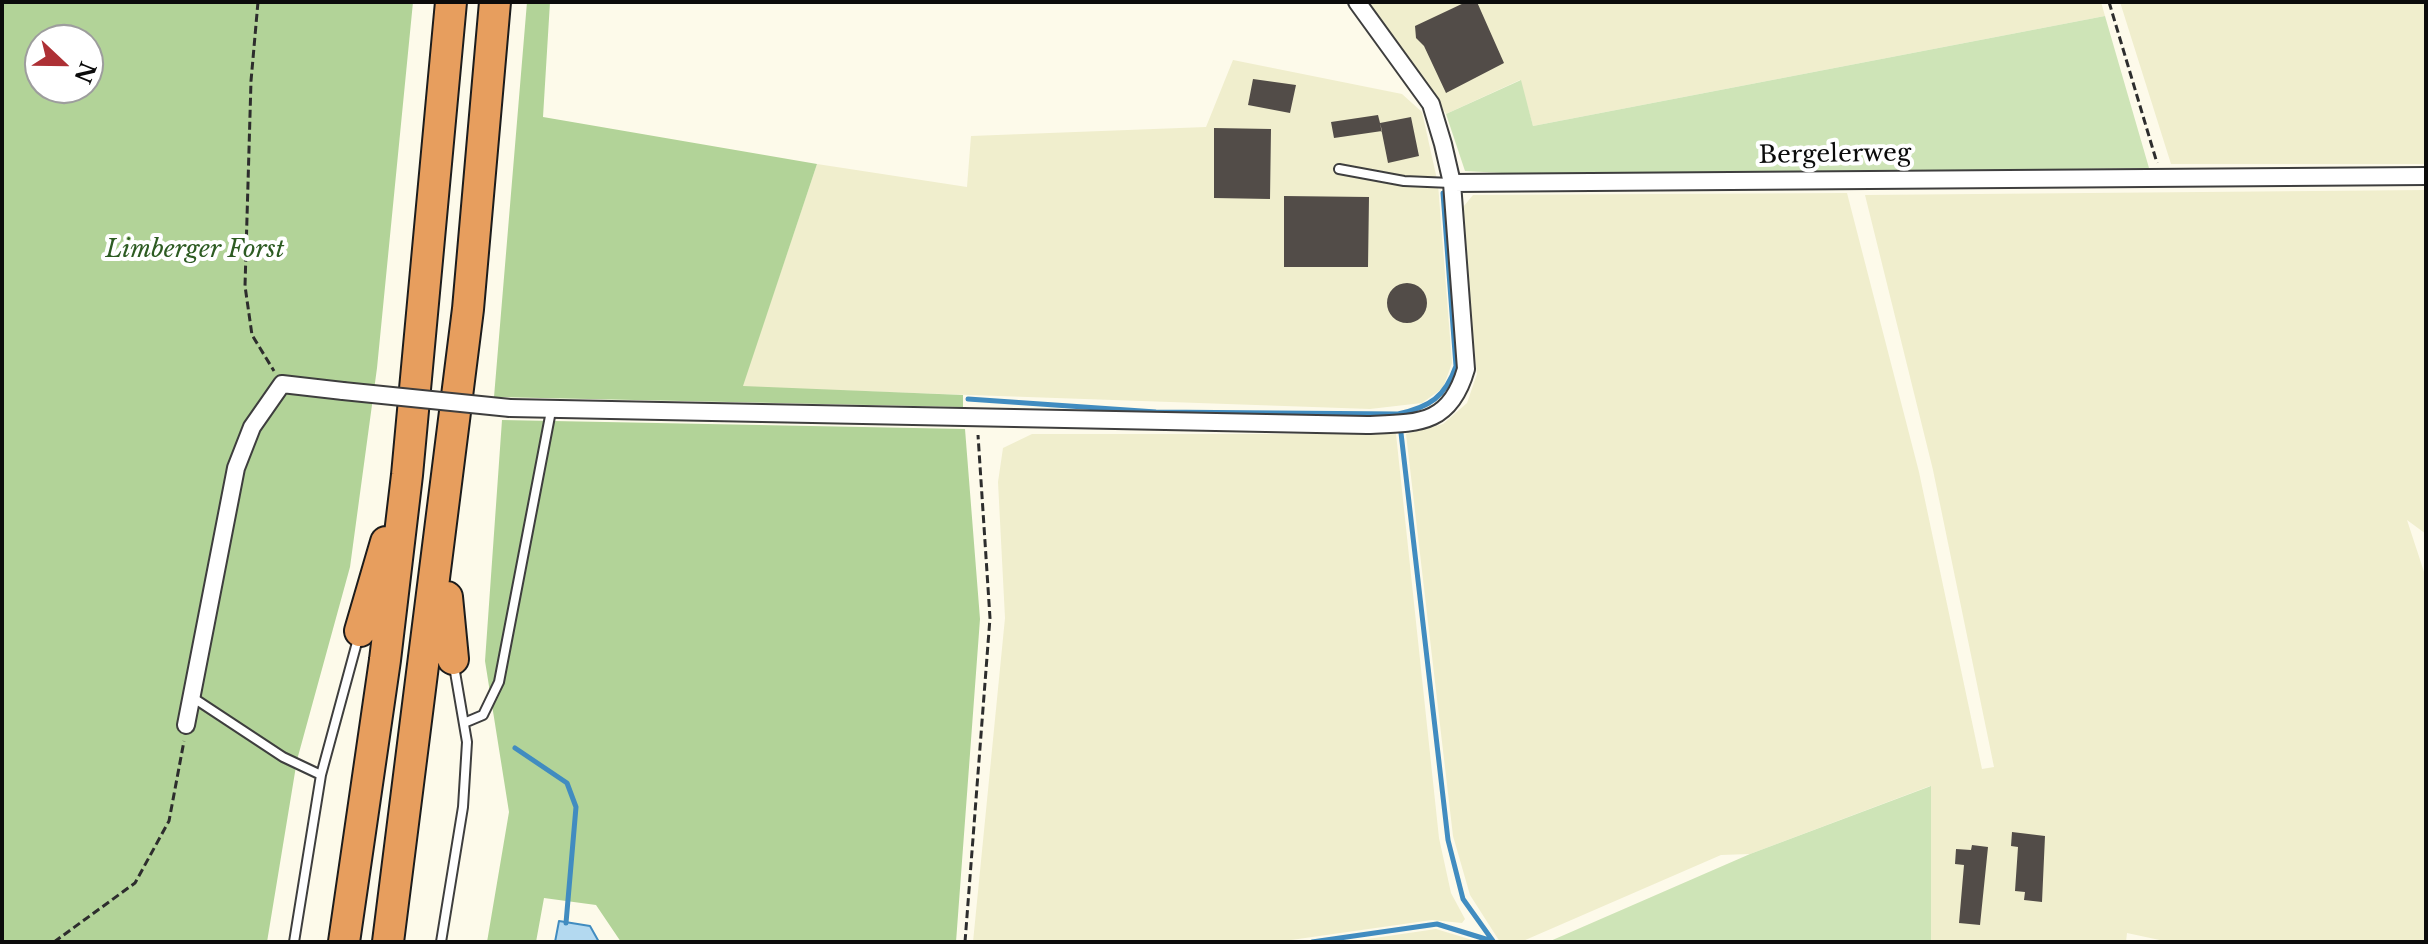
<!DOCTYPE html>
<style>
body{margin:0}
#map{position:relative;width:2428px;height:944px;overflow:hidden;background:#fdfaea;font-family:"Libre Baskerville",serif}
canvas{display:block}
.frame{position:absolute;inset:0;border:4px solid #0b0b0b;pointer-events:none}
.north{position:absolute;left:24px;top:24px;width:80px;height:80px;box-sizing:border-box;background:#fff;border:2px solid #9d9d9d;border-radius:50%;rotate:112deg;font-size:22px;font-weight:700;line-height:32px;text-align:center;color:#0b0b0b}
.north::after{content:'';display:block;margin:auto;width:28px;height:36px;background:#ad3035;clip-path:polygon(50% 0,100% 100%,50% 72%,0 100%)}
</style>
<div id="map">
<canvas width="2428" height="944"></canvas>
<div class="frame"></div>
<div class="north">N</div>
</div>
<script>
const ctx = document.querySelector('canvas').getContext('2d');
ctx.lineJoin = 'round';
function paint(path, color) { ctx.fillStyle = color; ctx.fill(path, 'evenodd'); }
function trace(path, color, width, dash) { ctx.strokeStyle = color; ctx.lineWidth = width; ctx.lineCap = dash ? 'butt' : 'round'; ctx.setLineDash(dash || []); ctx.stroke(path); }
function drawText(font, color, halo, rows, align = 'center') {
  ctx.font = font + ' "Libre Baskerville",serif'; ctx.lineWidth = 8; ctx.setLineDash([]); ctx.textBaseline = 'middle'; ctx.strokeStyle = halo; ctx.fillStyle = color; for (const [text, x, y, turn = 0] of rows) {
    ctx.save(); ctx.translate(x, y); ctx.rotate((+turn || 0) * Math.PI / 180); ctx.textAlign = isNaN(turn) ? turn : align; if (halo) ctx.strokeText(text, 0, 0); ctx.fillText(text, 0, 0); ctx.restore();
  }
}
paint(new Path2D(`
 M 1369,2 L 2101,2 L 2105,16 L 1533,126 L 1520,80 L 1446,114 Z
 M 2120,2 L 2426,2 L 2426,164 L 2171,164 Z
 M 1233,60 L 1402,94 L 1422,112 L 1438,184 L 1452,363 L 1443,388 L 1422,403 L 1370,409 L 742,387 L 817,164 L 967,187 L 971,136 L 1206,127 Z
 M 2426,190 L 2426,534 L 2407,520 L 2426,578 L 2426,942 L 2169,942 L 2127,933 L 2126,942 L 1931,942 L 1930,786 L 1750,854 L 1721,855 L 1523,941 L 1500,942 L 1470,895 L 1453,836 L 1406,434 L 1443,424 L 1467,403 L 1477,374 L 1459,212 L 1473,195 L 1847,193 L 1919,472 L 1982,769 L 1994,767 L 1933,470 L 1865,195 Z
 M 1032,434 L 1396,434 L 1439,838 L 1451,893 L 1465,919 L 1462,923 L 1432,920 L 1277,942 L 973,942 L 1005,618 L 998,482 L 1003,448 Z
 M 1436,929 L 1479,942 L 1347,942 Z`), '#f0eecd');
paint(new Path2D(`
 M 2105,16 L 2149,168 L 1540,175 L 1465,171 L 1446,114 L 1521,80 L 1533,126 Z
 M 1931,786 L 1931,942 L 1548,942 L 1750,854 Z`), '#cee4b7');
paint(new Path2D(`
 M 2,2 L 413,2 L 377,368 L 350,567 L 297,760 L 267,942 L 2,942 ZM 40,40 L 88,40 L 88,88 L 40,88 Z
 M 527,2 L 550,2 L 543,117 L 817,164 L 743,386 L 963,395 L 963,407 L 494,397 Z
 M 502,420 L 965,429 L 980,619 L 956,942 L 621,942 L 596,905 L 544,898 L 536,942 L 487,942 L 509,812 L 485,661 Z`), '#b2d398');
const water = new Path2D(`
 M 559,921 L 590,926 L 599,942 L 555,942 Z`);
paint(water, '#b3d9f0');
trace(water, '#418cc0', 2);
trace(new Path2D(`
 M 968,399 L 1156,412 L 1398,414 C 1430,407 1445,397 1456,366 L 1443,193
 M 1401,433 L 1448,840 L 1463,899 L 1493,941
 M 515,748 L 567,783 L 576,807 L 566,923
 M 1312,942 L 1437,924 L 1492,941`), '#418cc0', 5);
paint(new Path2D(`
 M 1466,2 L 1477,2 L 1504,63 L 1446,93 L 1424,46 L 1416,38 L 1415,26 Z
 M 1253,79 L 1296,85 L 1290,113 L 1248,105 Z
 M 1378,115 L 1382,131 L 1334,138 L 1331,122 Z
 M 1411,117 L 1419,156 L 1388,163 L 1380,123 Z
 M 1214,128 L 1271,129 L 1270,199 L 1214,198 Z
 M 1284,196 L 1369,197 L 1368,267 L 1284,267 Z
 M1387 303a20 20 0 1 1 40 0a20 20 0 1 1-40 0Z
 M 2012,832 L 2045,836 L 2042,902 L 2024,900 L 2025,892 L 2015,891 L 2018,847 L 2011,846 Z
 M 1972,845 L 1988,847 L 1980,925 L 1959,923 L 1964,865 L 1955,864 L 1956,849 L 1971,850 Z`), '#524c48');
const lane = new Path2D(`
 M 1339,169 L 1404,181 L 1451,183
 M 192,697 L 283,757 L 321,775
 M 464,723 L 483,715 L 499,682 L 551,411
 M 294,942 L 321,775 L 359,635
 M 441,942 L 463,807 L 467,742 L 454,666`);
const street = new Path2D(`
 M 1452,183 L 2426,176
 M 510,408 L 1367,425 C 1419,423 1450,425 1466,369 L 1452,183 L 1443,144 L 1431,104 L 1357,2
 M 186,725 L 236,468 L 252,427 L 282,384 L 343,391`);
const highway = new Path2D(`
 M 447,597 L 453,659
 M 360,631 L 386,542
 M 344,942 L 385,660 L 407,475 L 451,2
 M 388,942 L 468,309 L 495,2`);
trace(lane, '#3e3e3e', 12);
trace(street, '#3e3e3e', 20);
trace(highway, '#1c1c1c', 34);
trace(new Path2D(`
 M 258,2 L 251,81 L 245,286 L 252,335 L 274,371
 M 2109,2 L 2157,163
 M 54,942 L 135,883 L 169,821 L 184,741
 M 965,942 L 990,618 L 978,435`), '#2d2d2d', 3, [8, 4]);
trace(lane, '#fff', 8);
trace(street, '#fff', 16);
trace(highway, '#e79e5e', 30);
const streetBridge = new Path2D(`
 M 343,391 L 510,408`);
trace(streetBridge, '#3e3e3e', 20, []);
trace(streetBridge, '#fff', 16);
drawText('24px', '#0b0b0b', '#fff', [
 ["Bergelerweg",1835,155,-1]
]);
drawText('italic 24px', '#2d5b22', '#fff', [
 ["Limberger Forst",195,250]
]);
</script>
